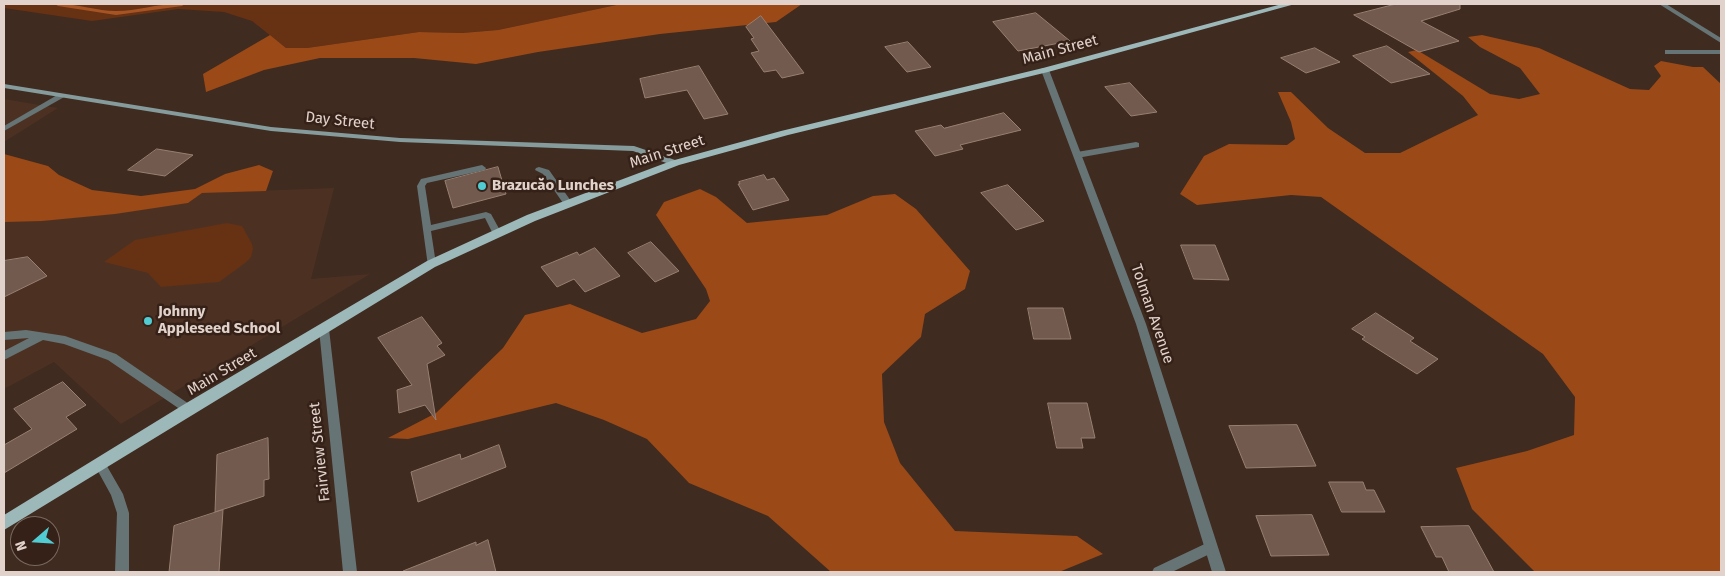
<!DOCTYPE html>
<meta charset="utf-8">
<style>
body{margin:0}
#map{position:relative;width:1725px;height:576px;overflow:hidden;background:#3f2b20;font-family:"Fira Sans",sans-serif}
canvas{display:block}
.frame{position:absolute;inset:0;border:5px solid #e1d3cc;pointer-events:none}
.north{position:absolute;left:10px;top:516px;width:50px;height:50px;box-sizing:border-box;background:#352117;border:1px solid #7a685f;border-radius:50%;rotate:251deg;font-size:14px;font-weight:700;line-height:20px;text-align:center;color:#e1d3cc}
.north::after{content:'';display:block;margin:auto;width:18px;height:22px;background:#51ccd2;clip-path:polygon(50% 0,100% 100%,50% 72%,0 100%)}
</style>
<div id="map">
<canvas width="1725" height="576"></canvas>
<div class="frame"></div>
<div class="north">N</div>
</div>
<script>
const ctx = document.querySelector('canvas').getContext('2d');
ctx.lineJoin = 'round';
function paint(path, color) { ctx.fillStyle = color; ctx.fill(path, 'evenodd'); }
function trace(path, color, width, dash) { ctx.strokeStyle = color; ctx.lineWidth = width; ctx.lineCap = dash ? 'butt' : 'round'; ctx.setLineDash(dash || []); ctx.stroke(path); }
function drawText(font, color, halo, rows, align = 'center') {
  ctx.font = font + ' "Fira Sans",sans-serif'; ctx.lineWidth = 5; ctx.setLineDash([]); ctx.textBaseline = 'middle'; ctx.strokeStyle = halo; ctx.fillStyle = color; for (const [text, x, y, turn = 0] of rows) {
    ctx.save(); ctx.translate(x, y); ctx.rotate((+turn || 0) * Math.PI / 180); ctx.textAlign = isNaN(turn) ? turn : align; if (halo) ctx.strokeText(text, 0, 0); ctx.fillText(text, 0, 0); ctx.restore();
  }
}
paint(new Path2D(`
 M 4,99 L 58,108 L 4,142 Z
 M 334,188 L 311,279 L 370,274 L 121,424 L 54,362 L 4,389 L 4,215 L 188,203 L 202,193 Z`), '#4c3123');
paint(new Path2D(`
 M 4,4 L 621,4 L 498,30 L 462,33 L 419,32 L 307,48 L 286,48 L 252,21 L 224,12 L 178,9 L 92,21 L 4,8 Z
 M 227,223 L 242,226 L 252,244 L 253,249 L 251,257 L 245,263 L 219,282 L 161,287 L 148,273 L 104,262 L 135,240 Z`), '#673113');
paint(new Path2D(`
 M 621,4 L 802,4 L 776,22 L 660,34 L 538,52 L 476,64 L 414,58 L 320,58 L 264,70 L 206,92 L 203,74 L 270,35 L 286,48 L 307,48 L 419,32 L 462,33 L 498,30 Z
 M 1482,35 L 1539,48 L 1630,89 L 1649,90 L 1661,76 L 1654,66 L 1661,61 L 1693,67 L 1703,67 L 1721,84 L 1721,572 L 1535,572 L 1472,509 L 1456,468 L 1527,451 L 1574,435 L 1575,397 L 1543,354 L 1321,197 L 1291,195 L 1197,205 L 1180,194 L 1204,156 L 1229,144 L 1287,145 L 1295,139 L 1291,122 L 1278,92 L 1291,92 L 1328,128 L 1365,153 L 1400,153 L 1478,115 L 1463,96 L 1408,52 L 1417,50 L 1490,94 L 1519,99 L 1540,94 L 1520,68 L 1480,47 L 1468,37 Z
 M 4,154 L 48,166 L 59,175 L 92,190 L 141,196 L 195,189 L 225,174 L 259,165 L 273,171 L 266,191 L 202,193 L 188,203 L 115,214 L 42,221 L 4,222 Z
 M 700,189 L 716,197 L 747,223 L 827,215 L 873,196 L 895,194 L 916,209 L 970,271 L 965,289 L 925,314 L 921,337 L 882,374 L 884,422 L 900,463 L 955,531 L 1077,536 L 1103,554 L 1059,572 L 831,572 L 768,516 L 689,483 L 647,439 L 604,420 L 556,403 L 408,439 L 388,438 L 436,413 L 503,348 L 525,315 L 570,304 L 642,333 L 696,319 L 710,301 L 706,289 L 656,215 L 664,202 Z`), '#9a4917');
paint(new Path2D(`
 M 55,4 C 76,3 96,11 116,11 C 139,11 162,2 185,4 L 182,6 L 116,15 L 58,6 Z`), '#a75425');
const building = new Path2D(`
 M 1396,4 L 1460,4 L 1460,9 L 1421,21 L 1459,41 L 1419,52 L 1354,15 Z
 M 1036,13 L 1070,41 L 1018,51 L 993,22 Z
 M 761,16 L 804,73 L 782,78 L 776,70 L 764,72 L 751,53 L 759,51 L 751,39 L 754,38 L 746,27 Z
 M 908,42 L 931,67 L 907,72 L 885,47 Z
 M 1387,46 L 1430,74 L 1391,83 L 1353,56 Z
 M 1315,48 L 1340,62 L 1306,73 L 1281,58 Z
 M 699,66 L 728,114 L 704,119 L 687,90 L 645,98 L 640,79 Z
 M 1130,83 L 1157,112 L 1131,116 L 1105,87 Z
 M 1004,113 L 1021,130 L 960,145 L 963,149 L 935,156 L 915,131 L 941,125 L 944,128 Z
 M 157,149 L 193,155 L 165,176 L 128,170 Z
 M 498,167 L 506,194 L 453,208 L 445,181 Z
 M 764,175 L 767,180 L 774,178 L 789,200 L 753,210 L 738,184 L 740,184 L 739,182 Z
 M 1008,185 L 1044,221 L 1016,230 L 981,193 Z
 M 651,242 L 679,271 L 655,282 L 628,253 Z
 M 1181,245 L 1215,245 L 1229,280 L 1194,279 Z
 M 595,248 L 620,276 L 585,292 L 574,279 L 557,287 L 541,267 L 577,252 L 579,255 Z
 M 28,257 L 47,276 L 4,297 L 4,261 Z
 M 1028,308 L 1063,308 L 1071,339 L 1034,339 Z
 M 1376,313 L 1414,338 L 1410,341 L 1438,359 L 1417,374 L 1362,339 L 1365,337 L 1352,329 Z
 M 422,317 L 442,343 L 437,346 L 445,355 L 427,364 L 436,420 L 425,405 L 399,413 L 397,390 L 412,385 L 378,338 Z
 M 63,382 L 86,405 L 66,417 L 77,429 L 4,473 L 4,445 L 32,429 L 14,409 Z
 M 1048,403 L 1087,403 L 1095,438 L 1081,438 L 1083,448 L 1057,448 Z
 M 1297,425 L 1316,466 L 1246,468 L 1229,426 Z
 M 268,438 L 269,479 L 264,480 L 264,496 L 215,512 L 217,455 Z
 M 499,445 L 506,467 L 418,502 L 411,472 L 460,454 L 461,459 Z
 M 1329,482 L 1363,482 L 1366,490 L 1374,490 L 1385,512 L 1342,512 Z
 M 223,510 L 219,572 L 169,572 L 174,526 Z
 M 1312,515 L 1329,555 L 1271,556 L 1256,516 Z
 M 1469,526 L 1494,572 L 1449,572 L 1442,557 L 1436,557 L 1421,527 Z
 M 488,540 L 496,572 L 403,572 L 403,571 L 476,542 L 476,545 Z`);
paint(building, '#725a4f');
trace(building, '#987f72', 1);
paint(new Path2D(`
 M 1659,4 L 1666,4 L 1721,38 L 1721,43 Z
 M 1665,50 L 1721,50 L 1721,54 L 1665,54 Z
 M 59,94 L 62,94 L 66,96 L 4,131 L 4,126 Z
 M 1136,142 L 1139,143 L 1139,147 L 1077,158 L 1073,155 L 1077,152 Z
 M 482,165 L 486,168 L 485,170 L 427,183 L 425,186 L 431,225 L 486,212 L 491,214 L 502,234 L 500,236 L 494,236 L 485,218 L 431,231 L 436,264 L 434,266 L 428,266 L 417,186 L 421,179 Z
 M 539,167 L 549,170 L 573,204 L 571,206 L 565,206 L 543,174 L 535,170 L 536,168 Z
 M 26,330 L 65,336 L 116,354 L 192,406 L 194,409 L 192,412 L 188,413 L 184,412 L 108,360 L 64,344 L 43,340 L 4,360 L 4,351 L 29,338 L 4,340 L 4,332 Z
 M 100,459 L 104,461 L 123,494 L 129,513 L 129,572 L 115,572 L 117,513 L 111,495 L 94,464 L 96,461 Z`), '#677475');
paint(new Path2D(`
 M 324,325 L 328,326 L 329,329 L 357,572 L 343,572 L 319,329 L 320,326 Z
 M 1211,541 L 1216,543 L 1217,547 L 1216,551 L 1172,572 L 1152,572 L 1154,568 Z`), '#677475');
paint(new Path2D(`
 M 1042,68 L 1045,68 L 1049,70 L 1146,324 L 1226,572 L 1212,572 L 1136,324 L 1041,70 Z`), '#677475');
paint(new Path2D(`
 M 4,84 L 271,127 L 400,138 L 634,146 L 678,161 L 679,163 L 678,165 L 672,165 L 633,151 L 400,142 L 271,131 L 4,88 Z`), '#859b9c');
paint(new Path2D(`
 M 1282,4 L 1295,4 L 1048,72 L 788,135 L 679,165 L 535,221 L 435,267 L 4,530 L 4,515 L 183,405 L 427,261 L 527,215 L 671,161 L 781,131 L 1043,68 Z`), '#9cb8b9');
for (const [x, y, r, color] of [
 [482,186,5,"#51ccd2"],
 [148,321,5,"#51ccd2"]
]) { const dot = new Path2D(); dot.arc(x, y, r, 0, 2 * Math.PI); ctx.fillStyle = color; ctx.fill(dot); trace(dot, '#352117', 2); }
drawText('15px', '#e1d3cc', '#352117', [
 ["Main Street",1060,50,-15],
 ["Day Street",340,121,6],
 ["Main Street",667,152,-18],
 ["Tolman Avenue",1152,314,71],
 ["Main Street",222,372,-31],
 ["Fairview Street",320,452,-96]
]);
drawText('bold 15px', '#e1d3cc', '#352117', [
 ["Brazucăo Lunches",492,186],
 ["Johnny",158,312],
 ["Appleseed School",158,329]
], 'left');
</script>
